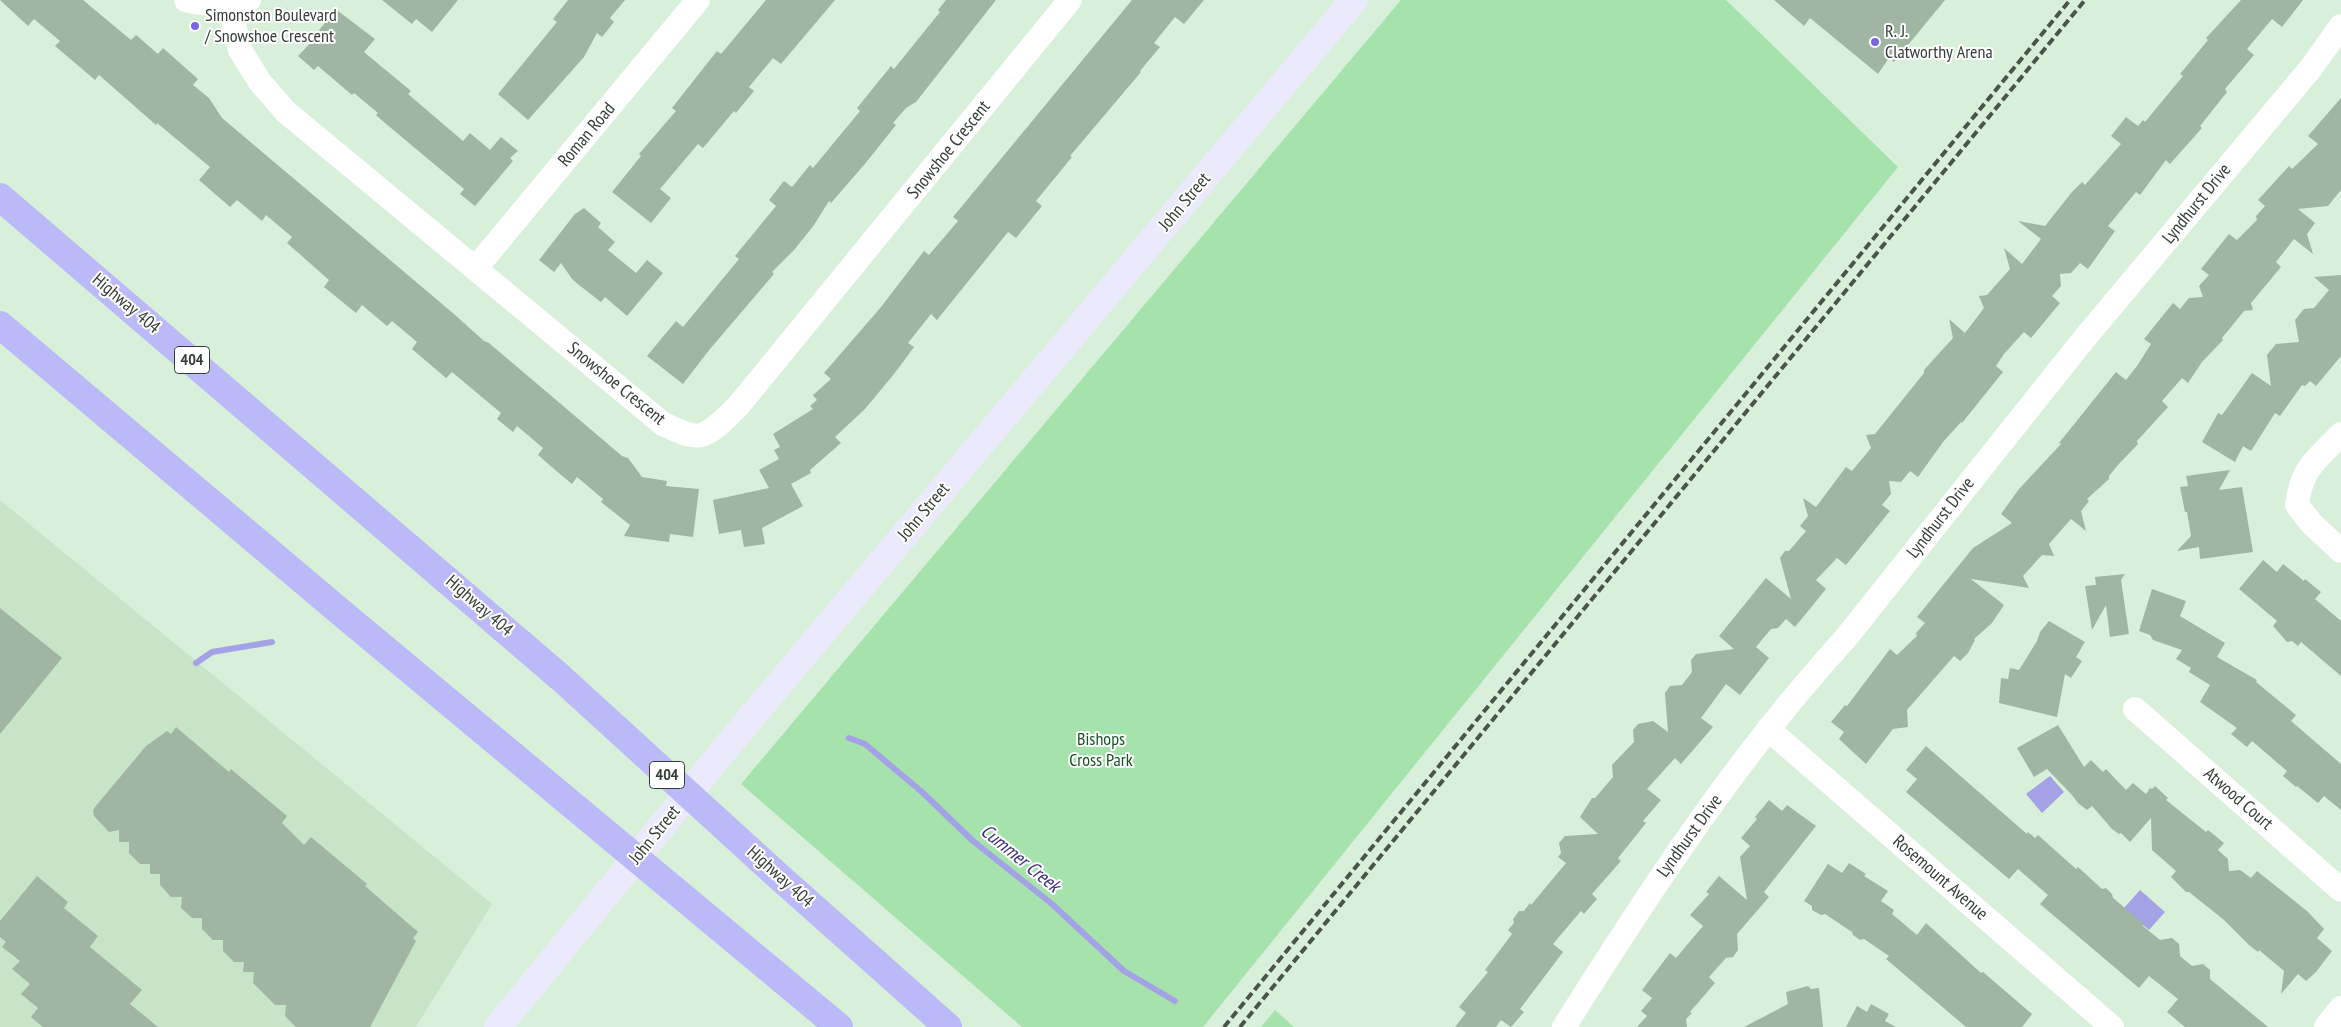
<!DOCTYPE html>
<style>
body{margin:0}
canvas{display:block;background:#d8efd9}
</style>
<canvas width="2341" height="1027"></canvas>
<script>
const ctx = document.querySelector('canvas').getContext('2d');
ctx.lineJoin = 'round';
function paint(path, color) { ctx.fillStyle = color; ctx.fill(path, 'evenodd'); }
function trace(path, color, width, dash) { ctx.strokeStyle = color; ctx.lineWidth = width; ctx.lineCap = dash ? 'butt' : 'round'; ctx.setLineDash(dash || []); ctx.stroke(path); }
function drawText(font, color, halo, rows, align = 'center') {
  ctx.font = font + ' "PT Sans Narrow",sans-serif'; ctx.lineWidth = 4; ctx.setLineDash([]); ctx.textBaseline = 'middle'; ctx.strokeStyle = halo; ctx.fillStyle = color; for (const [text, x, y, turn = 0] of rows) {
    ctx.save(); ctx.translate(x, y); ctx.rotate((+turn || 0) * Math.PI / 180); ctx.textAlign = isNaN(turn) ? turn : align; if (halo) ctx.strokeText(text, 0, 0); ctx.fillText(text, 0, 0); ctx.restore();
  }
}
paint(new Path2D(`
 M 0,500 L 492,904 L 416,1027 L 0,1027 Z`), '#c7e4c9');
paint(new Path2D(`
 M 1401,0 L 1726,0 L 1898,167 L 1203,1027 L 1022,1027 L 741,784 Z
 M 1275,1010 L 1294,1027 L 1261,1027 Z`), '#a6e2ac');
paint(new Path2D(`
 M 2050,776 L 2064,792 L 2042,813 L 2026,794 Z
 M 2140,890 L 2165,912 L 2149,930 L 2124,908 Z`), '#a4a1e6');
trace(new Path2D(`
 M 196,663 L 212,652 L 272,642
 M 849,738 L 865,744 L 922,792 L 973,841 L 1052,904 L 1124,971 L 1175,1001`), '#a4a1e6', 6);
paint(new Path2D(`
 M 0,0 L 83,0 L 131,40 L 136,35 L 158,54 L 163,48 L 198,79 L 193,85 L 209,98 L 222,118 L 454,314 L 484,341 L 489,343 L 622,456 L 628,458 L 642,477 L 667,481 L 666,486 L 699,489 L 693,537 L 670,534 L 669,542 L 624,536 L 630,525 L 601,502 L 603,499 L 577,477 L 572,484 L 554,469 L 538,455 L 543,448 L 517,426 L 513,432 L 497,419 L 501,413 L 452,372 L 446,378 L 412,349 L 417,342 L 392,321 L 387,326 L 362,305 L 356,313 L 324,287 L 329,280 L 287,243 L 292,237 L 266,215 L 262,221 L 237,200 L 230,207 L 199,180 L 210,167 L 157,123 L 156,125 L 99,75 L 95,80 L 55,46 L 60,41 L 34,19 L 28,26 Z
 M 382,0 L 458,0 L 432,32 L 416,19 L 412,24 Z
 M 568,0 L 625,0 L 610,18 L 614,22 L 602,37 L 597,33 L 584,57 L 528,120 L 498,94 L 557,22 L 553,19 Z
 M 766,0 L 835,0 L 781,64 L 773,58 L 749,87 L 754,91 L 736,113 L 734,111 L 703,148 L 698,144 L 660,189 L 671,198 L 651,223 L 612,192 L 641,156 L 639,154 L 676,111 L 672,108 L 705,66 L 717,51 L 721,54 Z
 M 946,0 L 996,0 L 916,102 L 906,108 L 893,123 L 896,125 L 864,165 L 831,203 L 829,201 L 814,225 L 794,250 L 772,272 L 774,274 L 710,349 L 683,384 L 647,356 L 676,321 L 683,327 L 739,259 L 735,256 L 776,206 L 769,200 L 784,181 L 792,187 L 810,165 L 813,168 L 860,111 L 857,108 L 891,66 L 894,69 L 940,12 L 938,10 Z
 M 1132,0 L 1204,0 L 1184,24 L 1175,17 L 1154,43 L 1160,47 L 1140,71 L 1141,72 L 1070,156 L 1072,157 L 1036,201 L 1042,206 L 1016,238 L 1008,232 L 937,320 L 931,314 L 908,343 L 914,347 L 894,374 L 865,409 L 835,437 L 841,443 L 810,470 L 811,473 L 791,484 L 803,506 L 762,528 L 765,544 L 744,547 L 741,530 L 719,534 L 713,500 L 769,488 L 759,470 L 779,459 L 774,450 L 780,447 L 773,434 L 813,409 L 810,406 L 817,400 L 813,395 L 831,379 L 824,373 L 881,307 L 924,251 L 929,255 L 958,221 L 953,217 Z
 M 1774,0 L 1945,0 L 1894,62 L 1889,58 L 1878,74 L 1810,18 L 1804,26 Z
 M 2241,0 L 2303,0 L 2282,27 L 2272,19 L 2247,49 L 2254,55 L 2225,89 L 2227,92 L 2200,126 L 2202,128 L 2170,164 L 2166,160 L 2140,195 L 2136,192 L 2108,226 L 2115,231 L 2088,269 L 2080,263 L 2071,273 L 2060,274 L 2061,286 L 2052,296 L 2060,303 L 2031,338 L 2024,332 L 2004,354 L 1996,366 L 2003,372 L 1962,423 L 1961,422 L 1943,442 L 1918,477 L 1910,471 L 1901,482 L 1889,481 L 1891,494 L 1882,505 L 1890,511 L 1846,565 L 1837,558 L 1816,580 L 1826,589 L 1795,627 L 1786,619 L 1778,628 L 1771,629 L 1756,647 L 1769,658 L 1740,695 L 1726,684 L 1701,718 L 1713,727 L 1681,764 L 1675,758 L 1647,789 L 1661,800 L 1643,821 L 1646,823 L 1618,858 L 1621,861 L 1592,894 L 1597,899 L 1584,914 L 1581,911 L 1553,944 L 1563,952 L 1520,1009 L 1524,1012 L 1511,1027 L 1501,1020 L 1496,1027 L 1455,1027 L 1466,1013 L 1459,1007 L 1488,972 L 1485,970 L 1512,934 L 1508,930 L 1514,923 L 1513,919 L 1519,911 L 1524,911 L 1530,903 L 1531,905 L 1566,863 L 1558,857 L 1561,853 L 1559,843 L 1565,836 L 1598,834 L 1580,817 L 1592,798 L 1595,798 L 1613,777 L 1612,765 L 1634,742 L 1633,730 L 1638,724 L 1653,721 L 1668,732 L 1665,693 L 1670,686 L 1682,685 L 1692,672 L 1691,660 L 1696,654 L 1734,649 L 1719,636 L 1766,578 L 1791,599 L 1780,558 L 1785,551 L 1789,551 L 1806,531 L 1800,526 L 1808,516 L 1803,498 L 1816,507 L 1846,467 L 1852,471 L 1871,448 L 1866,435 L 1875,434 L 1924,373 L 1924,370 L 1953,338 L 1949,319 L 1965,333 L 1984,308 L 1979,296 L 1987,295 L 2010,269 L 2004,248 L 2022,264 L 2041,239 L 2018,221 L 2045,226 L 2072,192 L 2082,182 L 2085,185 L 2121,144 L 2111,136 L 2126,117 L 2138,126 L 2143,120 L 2145,122 L 2183,76 L 2180,74 L 2208,40 L 2206,38 Z
 M 338,11 L 375,39 L 364,52 L 411,91 L 408,94 L 463,141 L 470,133 L 490,150 L 501,137 L 518,151 L 510,158 L 513,161 L 475,206 L 460,194 L 464,189 L 385,123 L 376,115 L 378,113 L 354,93 L 352,95 L 318,66 L 314,70 L 298,56 L 321,32 L 319,30 L 330,17 L 331,18 Z
 M 2341,98 L 2341,190 L 2328,206 L 2298,209 L 2315,223 L 2307,234 L 2313,254 L 2294,239 L 2276,262 L 2281,267 L 2251,303 L 2253,310 L 2244,311 L 2222,338 L 2223,340 L 2202,362 L 2188,383 L 2182,378 L 2162,401 L 2168,407 L 2137,441 L 2138,444 L 2117,466 L 2109,476 L 2109,479 L 2087,499 L 2089,501 L 2081,511 L 2086,531 L 2071,519 L 2049,544 L 2054,556 L 2042,555 L 2023,576 L 2029,588 L 1971,579 L 2004,605 L 1992,623 L 1974,639 L 1975,640 L 1968,653 L 1960,661 L 1954,656 L 1907,710 L 1908,727 L 1893,729 L 1866,764 L 1839,739 L 1844,732 L 1831,722 L 1845,705 L 1847,706 L 1890,649 L 1897,655 L 1917,636 L 1916,633 L 1925,623 L 1917,617 L 1973,548 L 2012,523 L 2001,514 L 2019,489 L 2061,444 L 2059,443 L 2116,372 L 2126,380 L 2137,366 L 2151,344 L 2144,339 L 2173,303 L 2180,309 L 2189,298 L 2203,297 L 2199,286 L 2209,275 L 2201,269 L 2229,234 L 2237,240 L 2257,220 L 2256,216 L 2265,206 L 2258,200 L 2289,166 L 2292,169 L 2318,144 L 2308,136 Z
 M 584,208 L 601,223 L 598,227 L 615,242 L 608,250 L 636,273 L 647,260 L 663,273 L 627,316 L 605,297 L 601,302 L 579,285 L 572,279 L 561,263 L 554,272 L 539,260 L 575,214 Z
 M 2341,275 L 2341,356 L 2316,386 L 2310,381 L 2305,386 L 2302,385 L 2280,416 L 2275,413 L 2251,451 L 2243,446 L 2235,462 L 2202,442 L 2218,413 L 2222,415 L 2252,373 L 2271,386 L 2267,355 L 2276,344 L 2299,342 L 2295,320 L 2304,309 L 2314,308 L 2329,290 L 2314,277 Z
 M 2230,470 L 2219,490 L 2242,487 L 2253,552 L 2200,559 L 2199,547 L 2177,551 L 2191,536 L 2187,512 L 2185,512 L 2180,487 L 2188,486 L 2186,476 Z
 M 2263,560 L 2277,572 L 2283,564 L 2304,581 L 2305,579 L 2321,592 L 2315,599 L 2341,621 L 2341,676 L 2301,642 L 2298,646 L 2292,641 L 2287,642 L 2273,626 L 2277,621 L 2239,589 Z
 M 2125,574 L 2121,580 L 2129,634 L 2110,637 L 2106,605 L 2092,630 L 2085,586 L 2096,585 L 2095,577 Z
 M 2152,589 L 2186,601 L 2180,616 L 2225,643 L 2217,657 L 2257,680 L 2256,682 L 2296,715 L 2291,721 L 2341,764 L 2341,810 L 2324,796 L 2318,803 L 2297,786 L 2296,787 L 2283,776 L 2287,771 L 2252,741 L 2247,747 L 2231,734 L 2237,728 L 2200,702 L 2210,685 L 2189,672 L 2191,668 L 2176,659 L 2182,650 L 2153,640 L 2150,635 L 2139,631 Z
 M 0,608 L 62,658 L 0,734 Z
 M 2049,621 L 2085,642 L 2076,657 L 2082,661 L 2071,678 L 2065,674 L 2057,717 L 1999,703 L 2001,678 L 2008,679 L 2010,668 L 2019,670 L 2037,641 L 2040,632 Z
 M 2058,725 L 2084,767 L 2091,760 L 2103,772 L 2106,769 L 2126,790 L 2133,783 L 2146,794 L 2150,788 L 2152,789 L 2155,786 L 2168,798 L 2166,800 L 2206,832 L 2208,830 L 2224,843 L 2218,850 L 2228,859 L 2229,871 L 2240,870 L 2251,878 L 2257,871 L 2307,911 L 2324,929 L 2317,938 L 2332,951 L 2316,972 L 2306,981 L 2298,974 L 2281,994 L 2284,971 L 2259,950 L 2258,952 L 2249,945 L 2224,920 L 2189,892 L 2186,892 L 2171,877 L 2176,871 L 2152,850 L 2151,818 L 2130,842 L 2121,833 L 2119,834 L 2112,829 L 2092,806 L 2087,810 L 2078,803 L 2072,795 L 2047,769 L 2034,777 L 2017,748 Z
 M 176,727 L 229,772 L 231,769 L 287,816 L 282,823 L 304,845 L 311,837 L 367,884 L 365,886 L 418,932 L 413,938 L 416,941 L 370,1027 L 296,1027 L 285,1016 L 286,1005 L 275,1005 L 253,983 L 254,972 L 243,972 L 244,962 L 234,962 L 223,951 L 223,940 L 213,940 L 202,929 L 202,918 L 192,918 L 181,908 L 182,897 L 171,897 L 160,885 L 160,874 L 150,874 L 150,864 L 140,864 L 129,853 L 129,842 L 119,842 L 119,830 L 109,832 L 94,816 L 93,810 L 95,807 L 146,746 L 167,731 L 171,734 Z
 M 1926,746 L 2027,834 L 2028,832 L 2035,838 L 2038,835 L 2076,869 L 2078,867 L 2102,889 L 2106,888 L 2112,894 L 2113,898 L 2144,924 L 2143,926 L 2160,940 L 2172,938 L 2179,944 L 2180,956 L 2192,966 L 2203,964 L 2210,970 L 2210,979 L 2268,1027 L 2185,1027 L 2167,1012 L 2178,999 L 2149,976 L 2139,988 L 2040,904 L 2048,895 L 2018,869 L 2009,879 L 1906,792 L 1917,779 L 1906,770 Z
 M 1769,800 L 1782,811 L 1787,805 L 1816,826 L 1764,892 L 1769,897 L 1737,934 L 1738,950 L 1733,957 L 1726,958 L 1709,977 L 1715,983 L 1690,1012 L 1692,1013 L 1686,1019 L 1687,1027 L 1637,1027 L 1647,1016 L 1641,1011 L 1652,998 L 1642,990 L 1670,953 L 1676,958 L 1703,926 L 1690,915 L 1709,894 L 1706,892 L 1719,876 L 1747,900 L 1740,857 L 1750,846 L 1741,838 L 1757,819 L 1755,817 Z
 M 1849,863 L 1866,874 L 1864,876 L 1888,891 L 1881,901 L 1894,910 L 1892,914 L 1917,935 L 1926,923 L 1981,973 L 1983,972 L 2032,1014 L 2022,1027 L 1966,1027 L 1886,959 L 1889,956 L 1864,939 L 1860,940 L 1853,935 L 1852,932 L 1825,914 L 1821,915 L 1812,910 L 1812,906 L 1804,901 L 1828,864 L 1842,873 Z
 M 37,876 L 68,902 L 64,908 L 98,936 L 90,947 L 142,990 L 130,1004 L 158,1027 L 43,1027 L 31,1017 L 38,1008 L 21,994 L 30,984 L 12,969 L 20,961 L 2,947 L 6,942 L 0,937 L 0,921 Z
 M 1808,986 L 1811,989 L 1819,988 L 1823,1027 L 1744,1027 L 1788,1004 L 1786,992 Z
 M 1871,1004 L 1889,1014 L 1885,1021 L 1896,1027 L 1846,1027 L 1857,1006 L 1867,1012 Z`), '#a1b6a2');
trace(new Path2D(`
 M 186,0 C 206,5 230,6 249,0
 M 229,3 L 240,50 L 260,82 L 286,112 L 663,424 C 673,428 689,438 701,435 C 714,432 730,414 739,405 L 1070,0
 M 475,269 L 698,0
 M 2341,434 C 2316,461 2302,466 2297,505 L 2312,524 L 2341,551
 M 2135,709 L 2341,890
 M 1768,729 L 2112,1027
 M 1564,1027 C 1649,892 1737,757 1845,639 L 2084,339 L 2311,68 L 2341,26
 M 2326,1027 L 2341,1008`), '#fff', 24);
trace(new Path2D(`
 M 498,1027 L 728,745 L 1354,0`), '#ebeafd', 28);
trace(new Path2D(`
 M 0,197 L 561,678 L 777,875 L 948,1027
 M 0,325 L 344,615 L 839,1027`), '#bbb9f7', 28);
trace(new Path2D(`
 M 1224,1027 L 2070,0
 M 1240,1027 L 2085,0`), '#4a544b', 4, [8, 4]);
for (const [x, y, r, color] of [
 [195,26,5,"#7767e2"],
 [1875,42,5,"#7767e2"]
]) { const dot = new Path2D(); dot.arc(x, y, r, 0, 2 * Math.PI); ctx.fillStyle = color; ctx.fill(dot); trace(dot, '#fff', 2); }
for (const [x, y, w] of [
 [192,360,35],
 [667,775,35]
]) { const box = new Path2D(); box.roundRect(x - w / 2, y - 13.5, w, 27, 4); ctx.fillStyle = '#fff'; ctx.fill(box); trace(box, '#353e36', 1); }
drawText('bold 16px', '#353e36', null, [
 ["404",192,360],
 ["404",667,775]
]);
drawText('18px', '#353e36', '#fff', [
 ["Simonston Boulevard",205,16],
 ["/ Snowshoe Crescent",205,37],
 ["R. J.",1885,32],
 ["Clatworthy Arena",1885,53]
], 'left');
drawText('18px', '#353e36', '#fff', [
 ["Roman Road",587,135,-50],
 ["Snowshoe Crescent",949,150,-51],
 ["John Street",1185,202,-50],
 ["Lyndhurst Drive",2197,204,-51],
 ["Highway 404",126,304,40],
 ["Snowshoe Crescent",616,384,39],
 ["John Street",924,512,-50],
 ["Lyndhurst Drive",1941,518,-52],
 ["Highway 404",479,606,41],
 ["Atwood Court",2238,799,41],
 ["John Street",655,835,-51],
 ["Lyndhurst Drive",1690,836,-54],
 ["Highway 404",780,877,42],
 ["Rosemount Avenue",1940,878,41]
]);
drawText('18px', '#145422', '#fff', [
 ["Bishops",1101,740],
 ["Cross Park",1101,761]
]);
drawText('italic 19px', '#3c2f7e', '#fff', [
 ["Cummer Creek",1020,859,39]
]);
</script>
